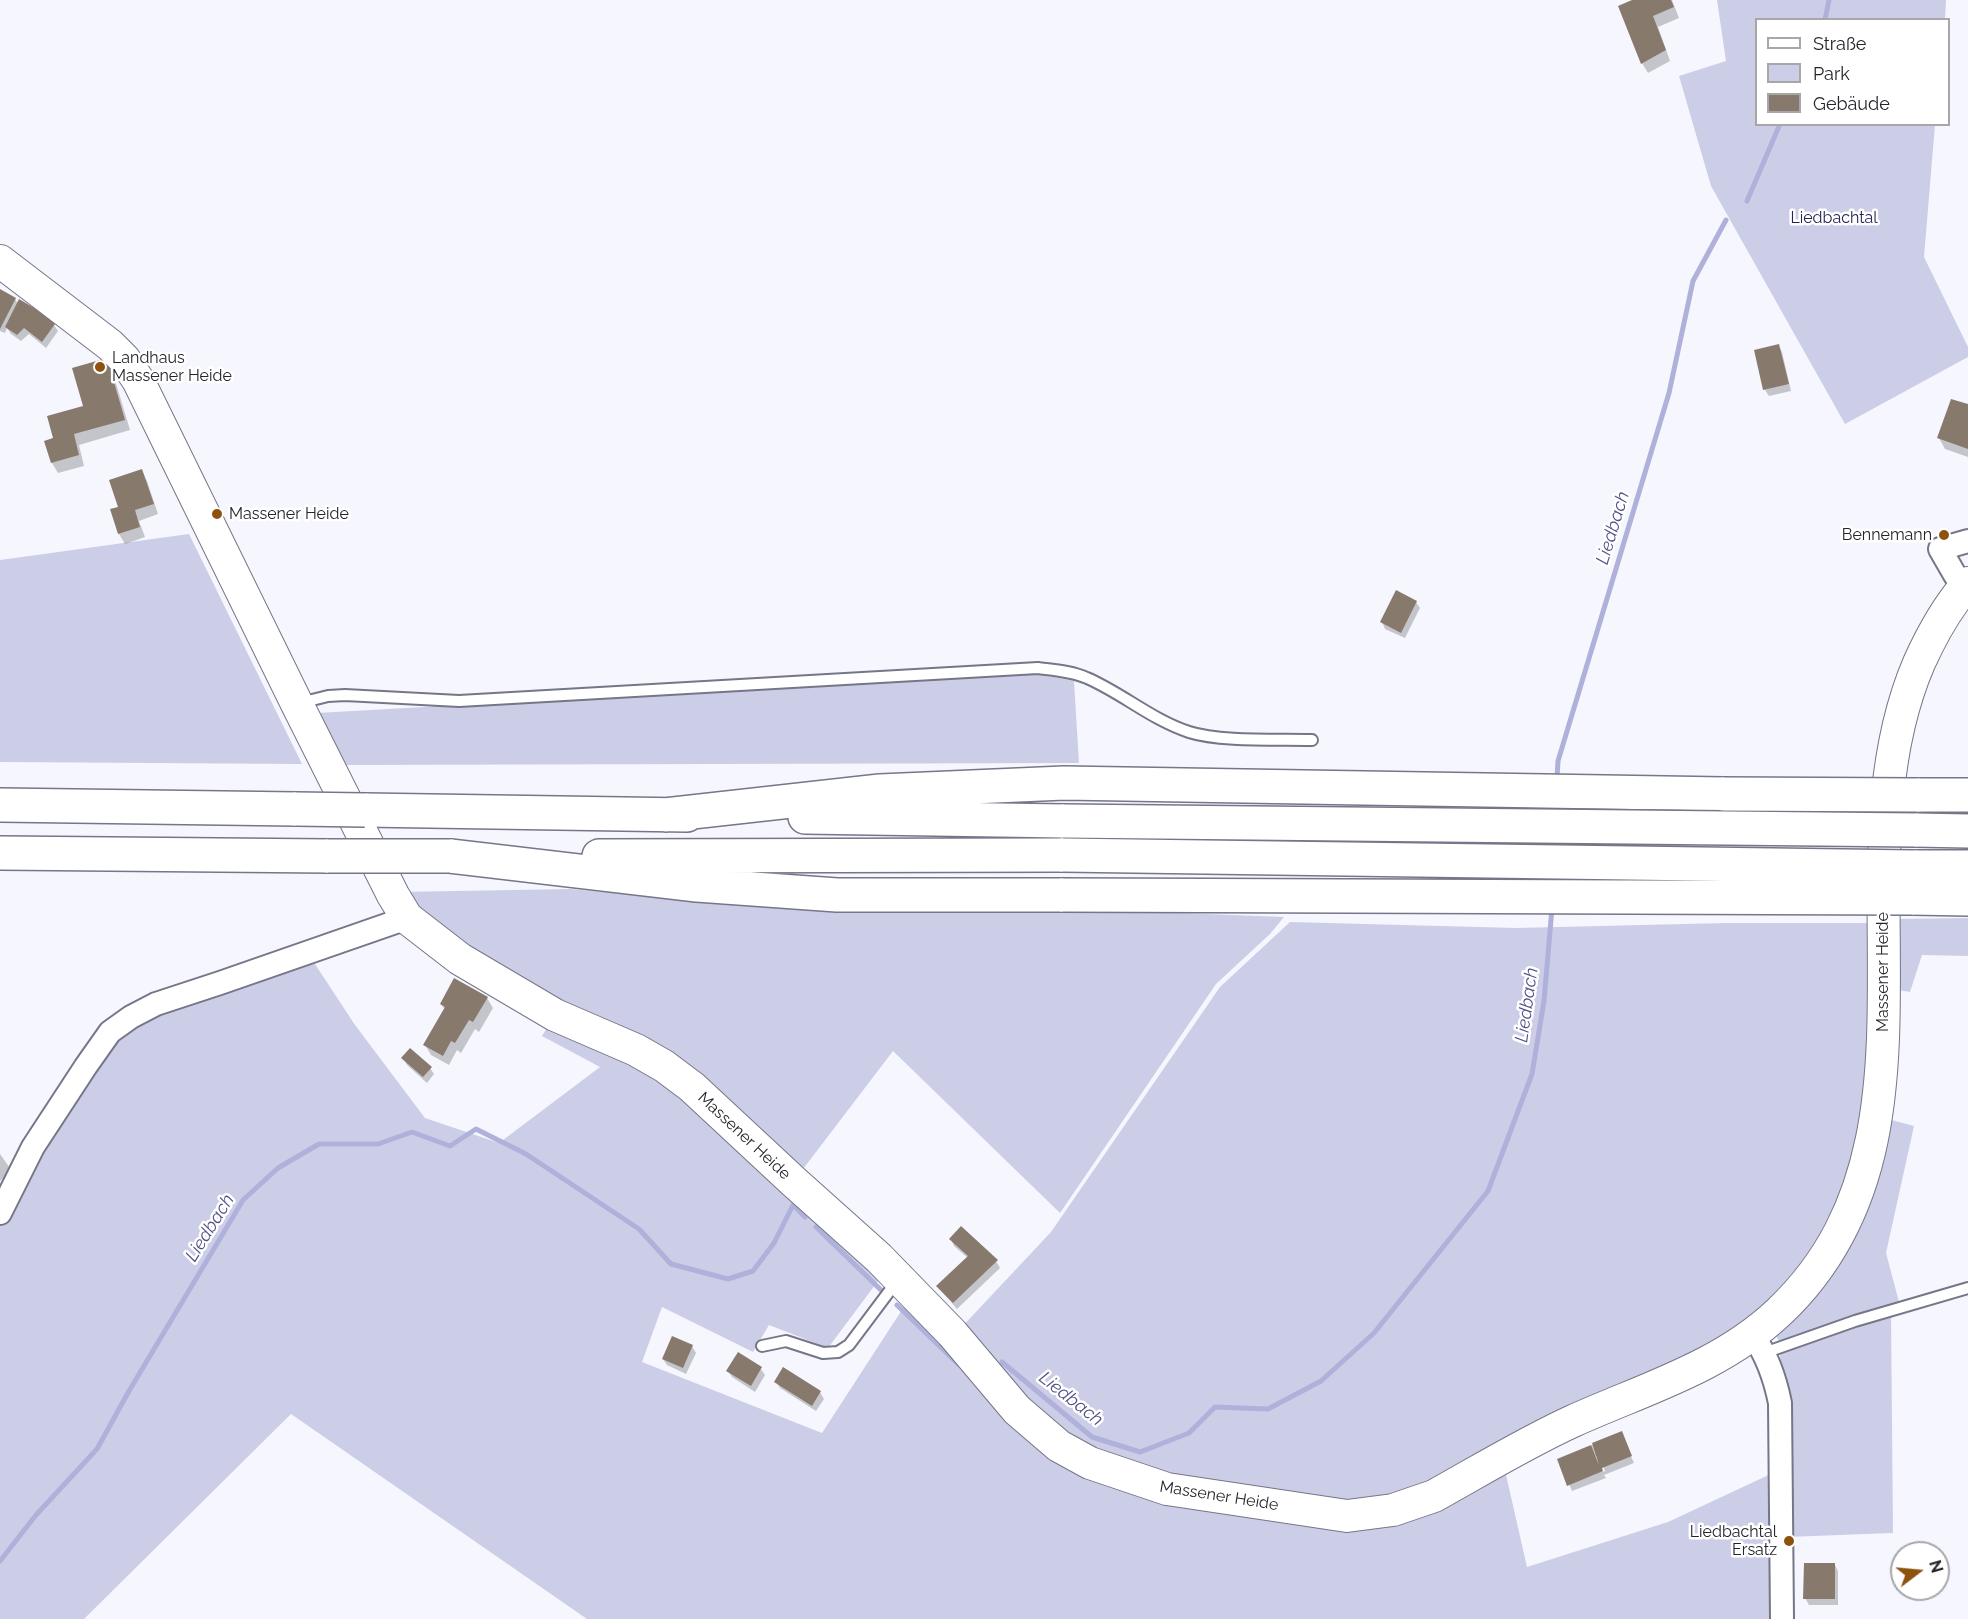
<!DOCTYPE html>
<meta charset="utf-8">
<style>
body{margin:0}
#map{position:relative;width:1968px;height:1619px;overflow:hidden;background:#f6f6fe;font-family:Raleway,sans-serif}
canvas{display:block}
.legend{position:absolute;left:1755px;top:18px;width:195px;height:108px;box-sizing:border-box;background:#fff;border:2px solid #a7a7aa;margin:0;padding:8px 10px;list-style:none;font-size:18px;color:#24242b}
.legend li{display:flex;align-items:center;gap:12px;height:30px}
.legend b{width:30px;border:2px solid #a7a7aa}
.north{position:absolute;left:1890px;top:1541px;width:60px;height:60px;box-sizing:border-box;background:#fff;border:2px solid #a7a7aa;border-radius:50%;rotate:74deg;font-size:16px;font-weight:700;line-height:24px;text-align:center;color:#24242b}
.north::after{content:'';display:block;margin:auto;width:21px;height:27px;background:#8e5210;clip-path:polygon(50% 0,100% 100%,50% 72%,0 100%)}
</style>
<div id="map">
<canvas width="1968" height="1619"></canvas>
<ul class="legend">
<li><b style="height:8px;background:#fff"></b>Straße</li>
<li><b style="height:16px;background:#cccee8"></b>Park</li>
<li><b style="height:16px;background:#88796d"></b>Gebäude</li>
</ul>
<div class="north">N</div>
</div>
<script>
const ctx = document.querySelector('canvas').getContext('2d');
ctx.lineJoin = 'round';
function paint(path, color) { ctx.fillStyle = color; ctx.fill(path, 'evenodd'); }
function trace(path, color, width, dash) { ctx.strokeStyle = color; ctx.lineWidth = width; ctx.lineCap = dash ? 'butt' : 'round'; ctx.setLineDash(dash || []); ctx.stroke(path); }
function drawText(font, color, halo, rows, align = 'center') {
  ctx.font = font + ' Raleway,sans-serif'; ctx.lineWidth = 5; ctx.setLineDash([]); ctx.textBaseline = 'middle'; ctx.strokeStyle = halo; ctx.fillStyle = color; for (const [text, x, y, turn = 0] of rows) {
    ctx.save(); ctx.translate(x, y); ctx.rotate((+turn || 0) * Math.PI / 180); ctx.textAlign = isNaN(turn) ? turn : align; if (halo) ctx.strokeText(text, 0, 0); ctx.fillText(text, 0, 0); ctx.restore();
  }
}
paint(new Path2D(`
 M 1717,0 L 1946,0 L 1945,19 L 1756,20 L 1756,124 L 1935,125 L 1924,257 L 1968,347 L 1968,357 L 1845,424 L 1711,186 L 1679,76 L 1726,61 Z
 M 189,534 L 302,764 L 0,762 L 0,560 Z
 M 1033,673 L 1074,681 L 1079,763 L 343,765 L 317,713 Z
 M 571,889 L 697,901 L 1077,909 L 1284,917 L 1270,934 L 1216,984 L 1060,1213 L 893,1051 L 797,1177 L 697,1083 L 463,954 L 398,892 Z
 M 1968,918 L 1968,956 L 1922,955 L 1910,992 L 1892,989 L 1893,919 Z
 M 1290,922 L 1516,928 L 1727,923 L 1877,923 L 1873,1072 L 1840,1213 L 1747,1331 L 1498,1452 L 1370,1507 L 1168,1483 L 1064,1441 L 959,1330 L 1051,1232 L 1220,987 Z
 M 311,958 L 355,1025 L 425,1118 L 499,1143 L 600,1067 L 542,1036 L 552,1020 L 633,1055 L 884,1273 L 828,1348 L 769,1325 L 753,1352 L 662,1307 L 642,1362 L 822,1433 L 909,1299 L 1053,1452 L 1346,1523 L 1504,1466 L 1527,1567 L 1668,1522 L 1775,1472 L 1778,1619 L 587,1619 L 291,1414 L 84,1619 L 0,1619 L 0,1222 L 88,1067 L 135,1021 Z
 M 1884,1118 L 1914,1126 L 1886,1253 L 1899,1302 L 1779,1342 L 1773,1329 Z
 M 1891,1312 L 1893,1533 L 1787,1537 L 1780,1350 Z`), '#cccee8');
paint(new Path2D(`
 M 1636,0 L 1672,0 L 1679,18 L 1658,27 L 1670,61 L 1648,73 L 1642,63 Z
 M 0,291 L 15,299 L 18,304 L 54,325 L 58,331 L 46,348 L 29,334 L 21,341 L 11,334 L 7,328 L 5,333 L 0,331 Z
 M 1778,345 L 1782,352 L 1791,391 L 1769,396 L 1765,390 L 1755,351 Z
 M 106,360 L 112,370 L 130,430 L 79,445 L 84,466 L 58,473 L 52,463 L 46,442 L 55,439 L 85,407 Z
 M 1968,406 L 1968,457 L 1945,449 L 1939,438 Z
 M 142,471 L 147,481 L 158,514 L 139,521 L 145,537 L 125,544 L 119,534 L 112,510 L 120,508 Z
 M 1416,602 L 1420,608 L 1405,638 L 1385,629 L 1382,622 Z
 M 487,998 L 493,1008 L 479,1032 L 475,1029 L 461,1053 L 457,1050 L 449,1065 L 431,1055 L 425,1045 L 445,1010 L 441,1004 Z
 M 403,1058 L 430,1068 L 434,1074 L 427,1083 L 407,1065 Z
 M 0,1154 L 12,1171 L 0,1181 Z
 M 951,1239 L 996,1261 L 1000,1268 L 957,1309 L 938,1287 L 968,1258 L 954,1246 Z
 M 692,1346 L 696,1353 L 686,1374 L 667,1365 L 663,1359 Z
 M 739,1354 L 761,1369 L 765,1375 L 755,1392 L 732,1377 L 728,1371 Z
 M 784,1369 L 820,1392 L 824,1399 L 816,1411 L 780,1388 L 776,1382 Z
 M 1621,1433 L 1634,1463 L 1604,1475 L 1606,1478 L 1572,1491 L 1559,1459 ZM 1598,1455 L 1605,1471 L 1603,1472 L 1594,1457 Z
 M 1835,1565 L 1838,1571 L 1838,1605 L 1809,1605 L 1805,1598 Z`), '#0003');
trace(new Path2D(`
 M 1825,20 L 1829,0
 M 1747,201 L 1780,124
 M 1557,779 L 1558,761 L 1669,393 L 1693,281 L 1726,220
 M 816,1227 L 882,1291
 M 897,1305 L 958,1364
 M 1002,1362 L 1092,1437 L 1140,1452 L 1189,1433 L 1215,1407 L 1268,1409 L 1321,1381 L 1374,1333 L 1488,1191 L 1532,1074 L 1544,1001 L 1552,908
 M 0,1561 L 36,1515 L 97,1449 L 129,1391 L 243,1200 L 278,1168 L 319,1144 L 378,1144 L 412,1132 L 450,1146 L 476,1129 L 526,1154 L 639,1229 L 671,1264 L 728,1279 L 753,1271 L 774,1243 L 793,1205 L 805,1217`), '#afb1da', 5);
paint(new Path2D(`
 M 1632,0 L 1671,0 L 1674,7 L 1653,16 L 1666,50 L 1641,64 L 1618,6 Z
 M 0,289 L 16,298 L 0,329 Z
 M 19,299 L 39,311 L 55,324 L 42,342 L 24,328 L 17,335 L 5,327 Z
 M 1779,344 L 1789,384 L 1763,390 L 1754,350 Z
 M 107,358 L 125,420 L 74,434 L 79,455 L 51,463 L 44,441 L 53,438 L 47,416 L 83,406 L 72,368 Z
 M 1951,399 L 1968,404 L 1968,449 L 1937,438 Z
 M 142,469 L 154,504 L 135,510 L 140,527 L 118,534 L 110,509 L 118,507 L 109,480 Z
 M 1396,590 L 1417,601 L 1401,633 L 1380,622 Z
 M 454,978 L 488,997 L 473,1022 L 469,1020 L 455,1043 L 451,1041 L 443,1056 L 423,1045 L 445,1007 L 440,1004 Z
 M 410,1048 L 432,1067 L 423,1077 L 401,1058 Z
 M 961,1226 L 998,1260 L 953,1303 L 936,1286 L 968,1256 L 949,1239 Z
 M 672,1336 L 693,1345 L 683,1368 L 662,1359 Z
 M 738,1352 L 762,1367 L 751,1386 L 726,1371 Z
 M 783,1367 L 821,1391 L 812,1406 L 774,1382 Z
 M 1622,1431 L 1632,1456 L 1602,1468 L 1603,1471 L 1567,1486 L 1557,1459 L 1591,1445 L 1599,1465 L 1592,1443 Z
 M 1804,1563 L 1835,1563 L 1835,1599 L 1803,1599 Z`), '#88796d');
const lane = new Path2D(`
 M 300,703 L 328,696 L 345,695 L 459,701 L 1038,668 C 1054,670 1072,671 1087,678 C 1122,693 1152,720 1189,732 C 1220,742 1278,739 1312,740
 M 762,1346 L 786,1341 L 823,1353 L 838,1352 L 849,1345 L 897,1281
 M 1764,1353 L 1855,1321 L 1968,1288`);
const street = new Path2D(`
 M 1965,586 L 1955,575 L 1940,549 L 1968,541
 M 0,1213 L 33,1147 L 86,1066 L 110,1032 L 131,1017 L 156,1004 L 220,983 L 407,918
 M 1752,1334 C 1767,1355 1775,1378 1780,1403 L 1782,1619`);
const secondary = new Path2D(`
 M 0,261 L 110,345 L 124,359 L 138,380 L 297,704 L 393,895 L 407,918 L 460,959 L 555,1015 L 636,1050 L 664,1066 L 692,1087 L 793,1181 L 879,1258 L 952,1333 L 1017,1410 L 1059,1446 L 1090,1463 L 1167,1489 L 1347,1516 L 1393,1510 L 1434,1496 C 1479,1471 1525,1443 1573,1421 C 1644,1389 1721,1367 1779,1312 C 1961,1140 1830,870 1919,663 C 1932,634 1947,607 1968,583`);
const highway = new Path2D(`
 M 1917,795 L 1968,795
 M 0,805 L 296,809
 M 365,810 L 687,815
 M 665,815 L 880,791 L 1064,783 L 1724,794
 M 805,817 L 1064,821
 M 1915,830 L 1968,831
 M 0,853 L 328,856
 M 450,856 L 697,885 L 837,895 L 1063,895
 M 599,856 L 1063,855
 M 1914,867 L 1968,867
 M 1912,898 L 1968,899`);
trace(lane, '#757687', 14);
trace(street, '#757687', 26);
trace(secondary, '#757687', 34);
trace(highway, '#757687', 36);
trace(lane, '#fff', 10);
trace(street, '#fff', 22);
trace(secondary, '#fff', 32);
trace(highway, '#fff', 33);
const highwayBridge = new Path2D(`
 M 1724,794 L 1917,795
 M 296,809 L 365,810
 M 1064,821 L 1915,830
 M 1063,855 L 1914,867
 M 328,856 L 450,856
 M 1063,895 L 1912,898`);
trace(highwayBridge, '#757687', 36, []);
trace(highwayBridge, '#fff', 33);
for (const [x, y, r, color] of [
 [100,367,6,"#8e5210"],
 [217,514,6,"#8e5210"],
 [1944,535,6,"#8e5210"],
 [1789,1541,6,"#8e5210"]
]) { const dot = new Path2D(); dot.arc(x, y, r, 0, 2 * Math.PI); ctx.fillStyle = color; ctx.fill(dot); trace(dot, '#fff', 2); }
drawText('16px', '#272356', '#fff', [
 ["Liedbachtal",1834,218]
]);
drawText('16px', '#24242b', '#fff', [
 ["Landhaus",112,358],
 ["Massener Heide",112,376],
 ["Massener Heide",229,514],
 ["Bennemann",1932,535,"right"],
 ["Liedbachtal",1777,1532,"right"],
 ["Ersatz",1777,1550,"right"]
], 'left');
drawText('16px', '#24242b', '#fff', [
 ["Massener Heide",1883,972,-90],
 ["Massener Heide",744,1136,43],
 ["Massener Heide",1219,1496,9]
]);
drawText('italic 18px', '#505087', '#fff', [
 ["Liedbach",1613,528,-73],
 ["Liedbach",1527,1005,-82],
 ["Liedbach",210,1228,-58],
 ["Liedbach",1071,1399,38]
]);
</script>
